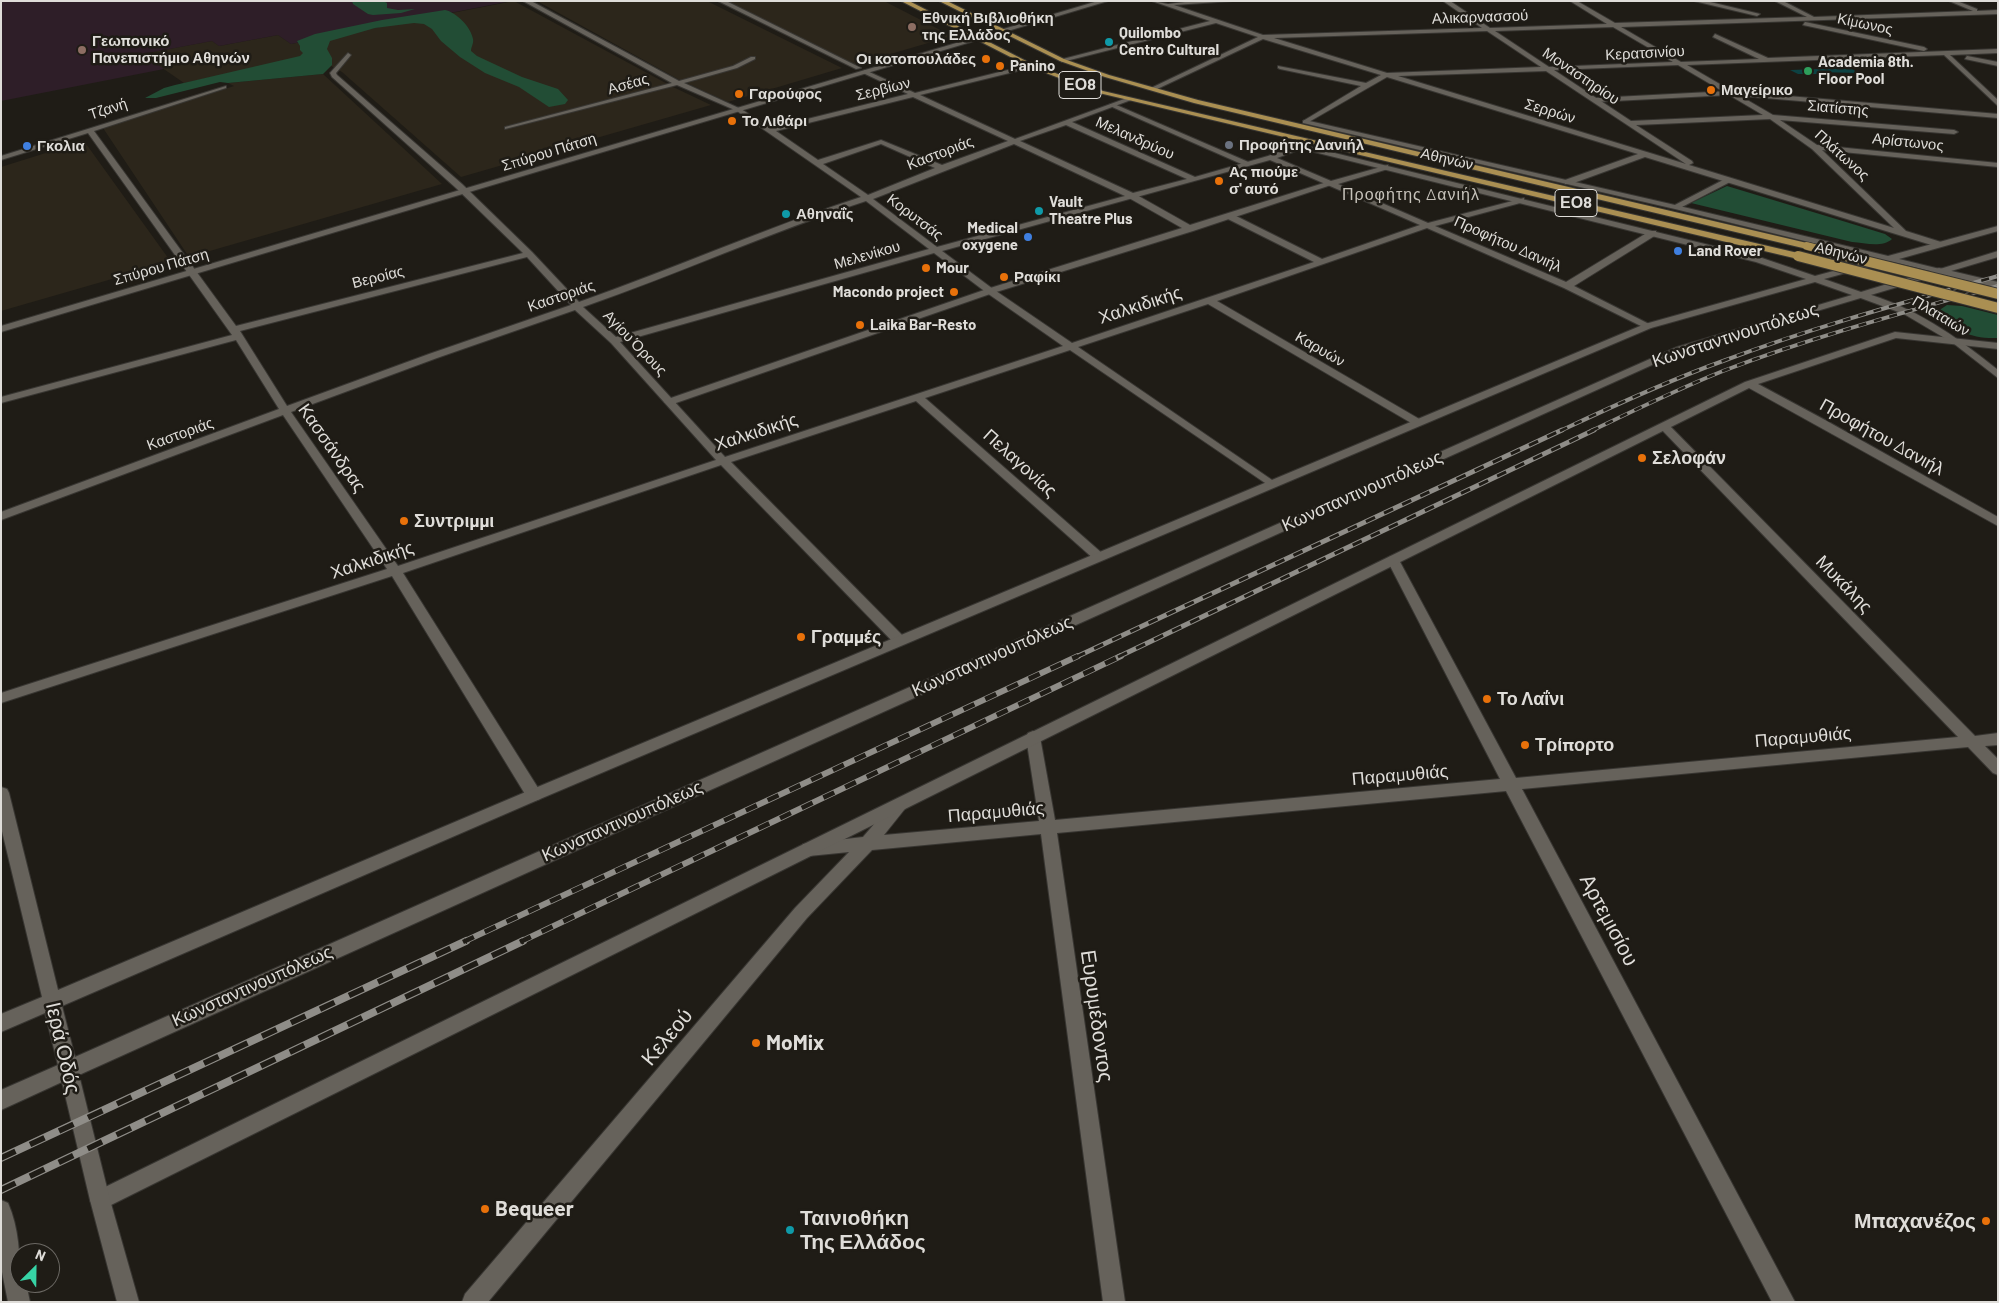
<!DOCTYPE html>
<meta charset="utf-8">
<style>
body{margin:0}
#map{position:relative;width:1999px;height:1303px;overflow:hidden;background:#1f1c16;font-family:Barlow,sans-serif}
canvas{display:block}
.frame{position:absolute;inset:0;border:2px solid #dfddd9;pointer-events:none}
.north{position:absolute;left:10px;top:1243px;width:50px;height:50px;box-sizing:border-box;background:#1f1c16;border:1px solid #6c6964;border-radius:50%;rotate:23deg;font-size:14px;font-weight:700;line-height:20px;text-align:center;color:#dfddd9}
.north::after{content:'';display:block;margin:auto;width:18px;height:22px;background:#37d4a6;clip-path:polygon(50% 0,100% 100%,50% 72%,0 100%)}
</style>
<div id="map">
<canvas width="1999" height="1303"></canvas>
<div class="frame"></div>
<div class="north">N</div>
</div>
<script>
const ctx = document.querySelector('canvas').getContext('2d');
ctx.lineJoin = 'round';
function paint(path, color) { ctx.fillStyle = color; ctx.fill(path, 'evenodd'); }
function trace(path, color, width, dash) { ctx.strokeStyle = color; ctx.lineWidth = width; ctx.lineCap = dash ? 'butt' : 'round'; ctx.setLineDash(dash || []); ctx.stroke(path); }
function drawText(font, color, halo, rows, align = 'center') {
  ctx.font = font + ' Barlow,sans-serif'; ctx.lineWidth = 5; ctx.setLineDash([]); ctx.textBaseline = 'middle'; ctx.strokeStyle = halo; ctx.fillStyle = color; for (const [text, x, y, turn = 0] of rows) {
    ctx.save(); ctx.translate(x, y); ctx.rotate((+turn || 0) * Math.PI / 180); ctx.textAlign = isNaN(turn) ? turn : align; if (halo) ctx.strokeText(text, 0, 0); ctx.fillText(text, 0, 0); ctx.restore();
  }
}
paint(new Path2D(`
 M 514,1 L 673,87 L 711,105 L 461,177 L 342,72 L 313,56 L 184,83 L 142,54 L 212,41 L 219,46 L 278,35 L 291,44 Z
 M 537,1 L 707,1 L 842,68 L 728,102 L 678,79 Z
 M 721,1 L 884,1 L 952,36 L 853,65 Z
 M 323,74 L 442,184 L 189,257 L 103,128 L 234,86 L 228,83 Z
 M 84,141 L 171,262 L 1,311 L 1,167 Z`), '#2c261b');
paint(new Path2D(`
 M 1,1 L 511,1 L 291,44 L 278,35 L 219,46 L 212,41 L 143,54 L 164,69 L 1,101 Z`), '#2e1e28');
paint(new Path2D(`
 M 352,1 L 383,1 L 387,3 L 387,8 L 398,10 L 415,9 L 401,13 L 373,15 L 368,14 L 353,4 Z
 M 445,10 C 456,12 471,27 473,39 C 474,43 471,47 471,51 L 477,56 L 522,77 L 558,89 L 568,100 L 565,104 L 549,107 L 519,87 L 485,73 L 460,57 L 441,41 L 432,29 L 424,24 L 414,23 L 375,28 L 330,41 L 327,49 L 332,58 L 332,65 L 323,74 L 228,83 L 220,82 L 156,98 L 145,98 L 164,88 L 175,85 L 300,56 L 303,53 L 300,50 L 300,46 L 297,41 L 315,34 L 382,20 Z
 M 1727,186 L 1846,222 L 1885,234 L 1892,239 C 1882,248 1865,243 1852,242 L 1691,203 Z
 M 1947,305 L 1962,306 L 1998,315 L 1998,338 C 1969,339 1957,330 1935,313 Z`), '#224d35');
paint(new Path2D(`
 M 1850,68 L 1859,73 L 1817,72 L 1817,74 L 1798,74 L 1790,70 Z`), '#0d4243');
const pedestrian = new Path2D(`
 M 1730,91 L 1998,114 L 1998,118 L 1730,95 L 1595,102 L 1592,100 L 1595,98 Z
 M 1110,104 L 1114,104 L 1253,164 L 1246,166 L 1110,106 Z
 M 1725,179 L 1732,181 L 1678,209 L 1671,207 Z
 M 1327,182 L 1334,184 L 1193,231 L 993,293 L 673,404 L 669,405 L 664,402 L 665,400 L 987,289 L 1182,228 L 1129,198 L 1129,194 L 1135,194 L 1190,225 Z`);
const minor = new Path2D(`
 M 523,1 L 531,1 L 679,81 L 733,66 L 751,57 L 755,57 L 755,59 L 737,68 L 684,83 L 741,109 L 771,128 L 908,94 L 863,73 L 862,72 L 865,70 L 915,93 L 1032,64 L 1034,65 L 1034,67 L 920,95 L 1015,139 L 1127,98 L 1131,98 L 1131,100 L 1072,122 L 1195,177 L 1268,156 L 1301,144 L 1305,146 L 1304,148 L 1277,158 L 1331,181 L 1388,165 L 1388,169 L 1338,184 L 1428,223 L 1524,198 L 1524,202 L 1435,226 L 1566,282 L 1650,231 L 1656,231 L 1656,235 L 1574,286 L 1653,326 L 1651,328 L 1645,328 L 1564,288 L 1427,228 L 1217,301 L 1421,420 L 1422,422 L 1421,424 L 1413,424 L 1208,304 L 1078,347 L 1275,482 L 1277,484 L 1271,487 L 1070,350 L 925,398 L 1103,554 L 1105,557 L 1099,561 L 1095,560 L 916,401 L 731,462 L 905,638 L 907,641 L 905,644 L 895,644 L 721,465 L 403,573 L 540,791 L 542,795 L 540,799 L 534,801 L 528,799 L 392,576 L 1,703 L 1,693 L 387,569 L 283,415 L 1,520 L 1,512 L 279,409 L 236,340 L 1,403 L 1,397 L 232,335 L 88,133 L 1,160 L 1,156 L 226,86 L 226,88 L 94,131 L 236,326 L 523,253 L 456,188 L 332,77 L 330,73 L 348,53 L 351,55 L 336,73 L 337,75 L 462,184 L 532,252 L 579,302 C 673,269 765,228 861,197 L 737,111 L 677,85 L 505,129 L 505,127 L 672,83 ZM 913,97 L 1008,141 L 942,165 L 881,140 L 818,160 L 776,131 ZM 1066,125 L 1187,179 L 1133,193 L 1020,141 ZM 881,144 L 935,168 L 868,195 L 823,164 ZM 1014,144 L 1125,196 L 937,247 L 873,199 ZM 1270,160 L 1420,225 L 1322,259 L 1232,214 L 1226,214 L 1226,218 L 1314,262 L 1072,343 L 993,289 L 942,251 ZM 866,201 L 929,249 L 616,337 L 583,307 C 678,274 770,232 866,201 ZM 934,253 L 987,293 L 1063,346 L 725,457 L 620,342 ZM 527,257 L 571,305 L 429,354 L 287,406 L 240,331 ZM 575,310 L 611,343 L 716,460 L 398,566 L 291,412 L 437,358 Z
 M 718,1 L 726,1 L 861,68 L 856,69 Z
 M 1152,1 L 1168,4 L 1193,1 L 1233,1 L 1174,5 L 1263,35 L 1482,28 L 1443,1 L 1450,1 L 1490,28 L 1607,24 L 1570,1 L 1577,1 L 1615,23 L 1807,17 L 1775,1 L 1783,1 L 1814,17 L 1973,11 L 1949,1 L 1957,1 L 1977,9 L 1977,11 L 1998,10 L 1998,14 L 1621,27 L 1681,62 L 1759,59 L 1713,37 L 1715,34 L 1768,58 L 1998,49 L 1998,53 L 1950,55 L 1998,100 L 1998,106 L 1944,55 L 1687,65 L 1773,115 L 1954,130 L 1958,132 L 1954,134 L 1780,120 L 1817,145 L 1998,163 L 1998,167 L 1822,150 L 1906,231 L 1941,242 L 1941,246 L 1938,247 L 1645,157 L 1571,184 L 1565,184 L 1565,180 L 1638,154 L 1387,77 L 1307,123 L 1303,123 L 1303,121 L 1361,86 L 1280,69 L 1278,68 L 1278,66 L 1366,83 L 1381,75 L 1263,39 L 1155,90 L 1151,90 L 1151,88 L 1258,37 L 1216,23 L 1062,62 L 1059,60 L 1210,21 ZM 1613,27 L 1673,62 L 1549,67 L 1495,31 ZM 1487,31 L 1541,67 L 1387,73 L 1274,38 ZM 1678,65 L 1763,115 L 1631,121 L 1554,70 ZM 1546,71 L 1686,164 L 1398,76 ZM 1770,119 L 1812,149 L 1894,228 L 1689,165 L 1693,163 L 1692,161 L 1636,125 Z
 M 1694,1 L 1706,1 L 1760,14 L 1757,16 Z
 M 1805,22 L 1924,47 L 1927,49 L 1924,51 L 1803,25 Z
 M 1967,56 L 1998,62 L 1998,66 L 1965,59 Z
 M 1861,292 C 1913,306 1956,336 1998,370 L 1998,378 L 1953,343 L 1904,314 L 1858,297 L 1858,293 Z
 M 1664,423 L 1668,424 L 1975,736 L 1998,733 L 1998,745 L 1985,746 L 1998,759 L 1998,775 L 1993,773 L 1968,747 L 1522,789 L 1795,1302 L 1772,1302 L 1506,791 L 1057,833 L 1125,1302 L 1103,1302 L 1041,834 L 872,850 L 807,918 L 488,1302 L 462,1302 L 465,1294 L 795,908 L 849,852 L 809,856 L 803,854 L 801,849 L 803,844 L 863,837 L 894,801 L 900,799 L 906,801 L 908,805 L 884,835 L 1039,821 L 1026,737 L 1028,733 L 1033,731 L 1038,733 L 1040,737 L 1055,820 L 1500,779 L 1387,560 L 1389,557 L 1393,556 L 1399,560 L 1516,778 L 1958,737 L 1660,428 L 1659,426 Z`);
const tertiary = new Path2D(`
 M 1098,1 L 1108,1 L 1,332 L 1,326 Z
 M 1939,268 L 1998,282 L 1998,288 L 1936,273 L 1936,269 Z
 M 1895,332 L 1998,343 L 1998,349 L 1896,338 L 1758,384 L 1825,420 L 1998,517 L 1998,526 L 1749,388 L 107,1207 L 100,1210 L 93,1207 L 90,1200 L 93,1193 L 1745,382 Z`);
const secondary = new Path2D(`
 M 1305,120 L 1675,205 L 1888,256 L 1998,226 L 1998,231 L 1899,259 L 1940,269 L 1998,251 L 1998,257 L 1683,351 L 79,1075 L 110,1200 L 139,1302 L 117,1302 L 90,1200 L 62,1082 L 1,1110 L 1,1090 L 58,1065 L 45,1013 L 1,1032 L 1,1014 L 42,997 L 1,827 L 1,787 L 7,789 L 9,793 L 58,990 L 528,791 L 1645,324 L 1806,279 L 1756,262 L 1298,148 L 1298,144 L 1762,258 L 1815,276 L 1878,259 L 1675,209 L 1303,123 L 1303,121 ZM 1889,261 L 1930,271 L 1861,292 L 1824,279 ZM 1815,282 L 1852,295 L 1677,347 L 75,1057 L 62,1006 L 540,799 L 1651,328 Z
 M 1,1200 L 8,1203 C 19,1228 20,1256 20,1283 L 26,1283 L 30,1302 L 8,1302 L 1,1267 Z`);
const trunk = new Path2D(`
 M 901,1 L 909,1 L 1034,65 L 1103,91 L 1798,253 L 1802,256 L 1798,259 L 1099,93 L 1030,67 Z
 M 939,1 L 947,1 L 1064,59 L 1109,75 L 1198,100 L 1807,243 L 1811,246 L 1807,249 L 1194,103 L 1105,77 L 1060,61 Z`);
trace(pedestrian, '#383632', 2);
trace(minor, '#383632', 2);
trace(tertiary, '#383632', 2);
trace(secondary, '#383632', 2);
trace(trunk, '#383632', 2);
paint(pedestrian, '#66625b');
paint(minor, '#66625b');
paint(tertiary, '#66625b');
paint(secondary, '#66625b');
paint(trunk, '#aa8f52');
const railFar3 = new Path2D(`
 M 1560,431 C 1613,406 1667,381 1723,361 C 1813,327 1906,302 1998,276
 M 1591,431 C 1635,410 1678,389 1723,371 C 1812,337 1906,312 1998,286`);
const railFar2 = new Path2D(`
 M 1076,657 L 1562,430
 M 1118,657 L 1594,430`);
const railFar1 = new Path2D(`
 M 463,942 L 1078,656
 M 520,942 L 1121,656`);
const rail = new Path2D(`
 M 1,1158 L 466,941
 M 1,1190 L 523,941`);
trace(railFar3, '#8f8d88', 4);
trace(railFar2, '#8f8d88', 5);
trace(railFar1, '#8f8d88', 6);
trace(rail, '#8f8d88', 8);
trace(railFar3, '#1f1c16', 2.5, [8]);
trace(railFar2, '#1f1c16', 3, [10]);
trace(railFar1, '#1f1c16', 4.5, [12]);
trace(rail, '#1f1c16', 5.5, [16]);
const trunkBridgeFar1 = new Path2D(`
 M 1807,246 L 1834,253`);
const trunkBridge = new Path2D(`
 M 1829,252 L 1998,294
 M 1798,256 L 1998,308`);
trace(trunkBridgeFar1, '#383632', 9, []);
trace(trunkBridge, '#383632', 12, []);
trace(trunkBridgeFar1, '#aa8f52', 8);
trace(trunkBridge, '#aa8f52', 10);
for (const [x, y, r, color] of [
 [912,27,5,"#8d6e63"],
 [1109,42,5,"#0f9aa8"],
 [82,50,5,"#8d6e63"],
 [986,59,5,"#e8710a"],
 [1000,66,5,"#e8710a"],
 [1808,71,5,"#2e9e5b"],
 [1711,90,5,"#e8710a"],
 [739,94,5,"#e8710a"],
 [732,121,5,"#e8710a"],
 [1229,145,5,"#6b7280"],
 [27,146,5,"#3f7fe0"],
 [1219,181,5,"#e8710a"],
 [1039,211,5,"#0f9aa8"],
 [786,214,5,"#0f9aa8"],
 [1028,237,5,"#3f7fe0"],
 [1678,251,5,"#3f7fe0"],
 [926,268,5,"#e8710a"],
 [1004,277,5,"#e8710a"],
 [954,292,5,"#e8710a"],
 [860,325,5,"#e8710a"],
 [1642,458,5,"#e8710a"],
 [404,521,5,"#e8710a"],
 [801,637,5,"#e8710a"],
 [1487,699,5,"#e8710a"],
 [1525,745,5,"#e8710a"],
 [756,1043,5,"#e8710a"],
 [485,1209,5,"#e8710a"],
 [1986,1221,5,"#e8710a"],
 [790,1230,5,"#0f9aa8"]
]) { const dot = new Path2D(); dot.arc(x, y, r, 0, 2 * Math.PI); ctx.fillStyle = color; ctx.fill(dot); trace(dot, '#1f1c16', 2); }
drawText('15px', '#dfddd9', '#1f1c16', [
 ["Αλικαρνασσού",1480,17,-2],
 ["Κίμωνος",1865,24,12],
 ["Κερατσινίου",1645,53,-3],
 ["Μοναστηρίου",1581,76,34],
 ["Ασέας",628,84,-16],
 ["Σερβίων",883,89,-14],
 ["Σιατίστης",1838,108,5],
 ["Τζανή",108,109,-18],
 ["Σερρών",1550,111,17],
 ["Μελανδρύου",1135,138,24],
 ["Αρίστωνος",1908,142,6],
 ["Σπύρου Πάτση",549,152,-17],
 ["Καστοριάς",940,153,-21],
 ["Πλάτωνος",1842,155,42],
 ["Αθηνών",1447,159,13],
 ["Κορυτσάς",915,217,37],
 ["Προφήτου Δανιήλ",1508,244,24],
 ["Αθηνών",1841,253,14],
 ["Μελενίκου",867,255,-16],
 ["Σπύρου Πάτση",161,267,-16],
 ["Βεροίας",378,277,-14],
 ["Καστοριάς",561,296,-19],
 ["Πλαταιών",1941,316,31],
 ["Αγίου Όρους",635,343,46],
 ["Καρυών",1320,349,30],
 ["Καστοριάς",180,434,-20]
]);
drawText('bold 15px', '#dfddd9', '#1f1c16', [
 ["Εθνική Βιβλιοθήκη",922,18],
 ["της Ελλάδος",922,35],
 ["Quilombo",1119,33],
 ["Centro Cultural",1119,50],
 ["Γεωπονικό",92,41],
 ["Πανεπιστήμιο Αθηνών",92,58],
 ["Οι κοτοπουλάδες",976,59,"right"],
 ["Academia 8th.",1818,62],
 ["Floor Pool",1818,79],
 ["Panino",1010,66],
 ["Μαγείρικο",1721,90],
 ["Γαρούφος",749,94],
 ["Το Λιθάρι",742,121],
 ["Προφήτης Δανιήλ",1239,145],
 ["Γκολια",37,146],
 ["Ας πιούμε",1229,172],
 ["σ' αυτό",1229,189],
 ["Vault",1049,202],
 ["Theatre Plus",1049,219],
 ["Αθηναΐς",796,214],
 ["Medical",1018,228,"right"],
 ["oxygene",1018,245,"right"],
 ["Land Rover",1688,251],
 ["Mour",936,268],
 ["Ραφίκι",1014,277],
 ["Macondo project",944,292,"right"],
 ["Laika Bar-Resto",870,325]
], 'left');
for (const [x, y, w] of [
 [1080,85,42],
 [1576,203,42]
]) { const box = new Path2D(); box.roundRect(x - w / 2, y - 13.5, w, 27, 4); ctx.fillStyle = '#1f1c16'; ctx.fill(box); trace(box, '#dfddd9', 1); }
drawText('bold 16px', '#dfddd9', null, [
 ["ΕΟ8",1080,85],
 ["ΕΟ8",1576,203]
]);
ctx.letterSpacing = '1px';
drawText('16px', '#c6c2ba', '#1f1c16', [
 ["Προφήτης Δανιήλ",1411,195]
]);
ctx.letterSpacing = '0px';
drawText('18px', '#dfddd9', '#1f1c16', [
 ["Χαλκιδικής",1140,305,-18],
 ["Κωνσταντινουπόλεως",1735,335,-18],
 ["Χαλκιδικής",756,432,-18],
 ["Προφήτου Δανιήλ",1882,437,29],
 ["Κασσάνδρας",332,448,55],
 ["Πελαγονίας",1020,463,42],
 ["Κωνσταντινουπόλεως",1362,491,-24],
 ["Χαλκιδικής",372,560,-18],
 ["Μυκάλης",1844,584,46],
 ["Κωνσταντινουπόλεως",992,656,-24],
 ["Παραμυθιάς",1803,737,-5],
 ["Παραμυθιάς",1400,775,-5],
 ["Παραμυθιάς",996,812,-5],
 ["Κωνσταντινουπόλεως",622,821,-24],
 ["Κωνσταντινουπόλεως",252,986,-24]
]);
drawText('bold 18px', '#dfddd9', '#1f1c16', [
 ["Σελοφάν",1652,458],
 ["Συντριμμι",414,521],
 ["Γραμμές",811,637],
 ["Το Λαΐνι",1497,699],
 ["Τρίπορτο",1535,745]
], 'left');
drawText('21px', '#dfddd9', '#1f1c16', [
 ["Αρτεμισίου",1609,920,62],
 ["Ευρυμέδοντος",1097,1016,82],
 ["Κελεού",667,1037,-50],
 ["Ιερά Οδός",63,1048,77]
]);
drawText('bold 21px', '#dfddd9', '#1f1c16', [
 ["MoMix",766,1043],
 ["Bequeer",495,1209],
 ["Ταινιοθήκη",800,1218],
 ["Της Ελλάδος",800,1242],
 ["Μπαχανέζος",1976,1221,"right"]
], 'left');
</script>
